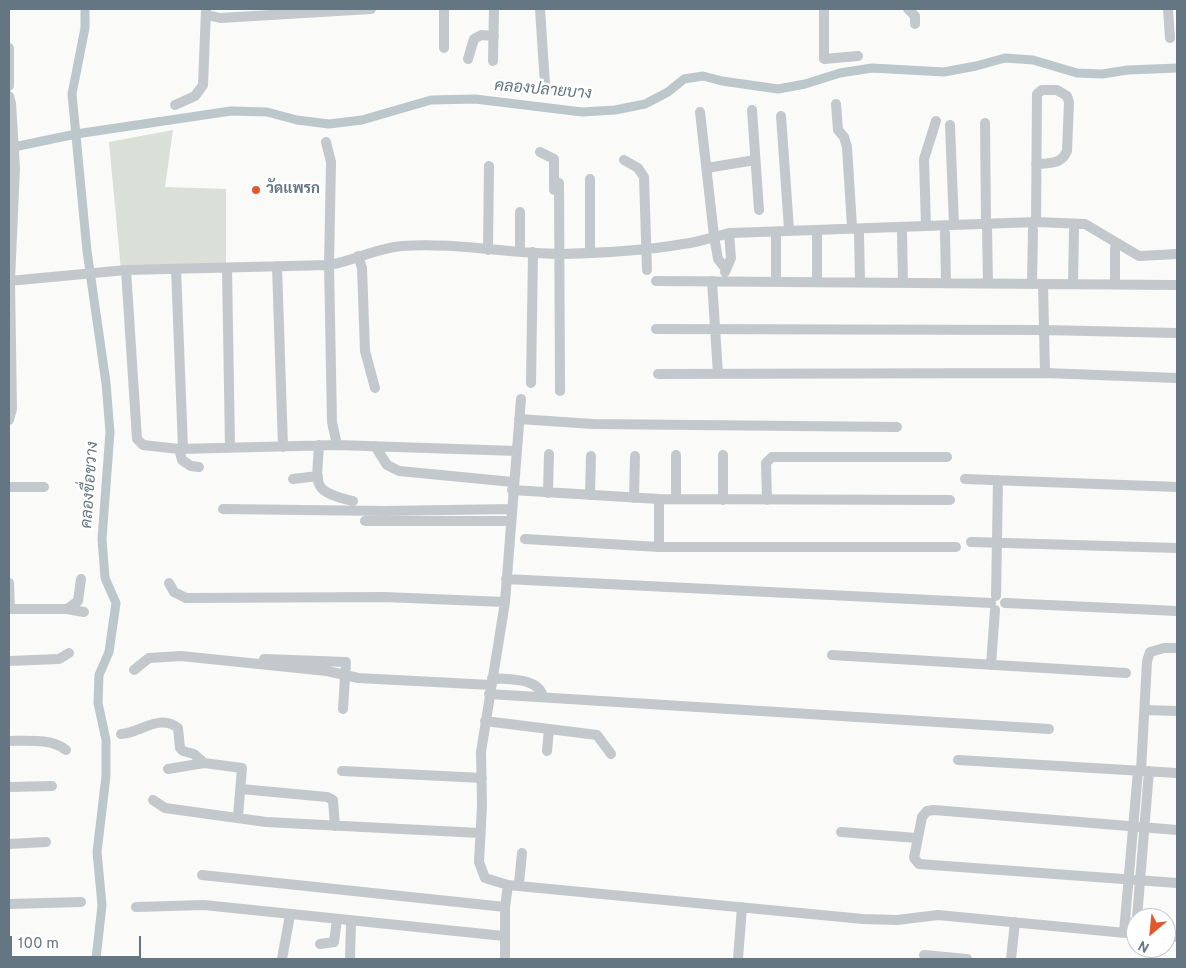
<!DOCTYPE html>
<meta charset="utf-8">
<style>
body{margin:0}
#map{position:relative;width:1186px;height:968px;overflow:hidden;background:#fafaf8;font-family:Overpass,sans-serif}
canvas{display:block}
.frame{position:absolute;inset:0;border:10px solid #657683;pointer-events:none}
.north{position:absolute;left:1126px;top:908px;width:50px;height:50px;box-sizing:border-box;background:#fff;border:1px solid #c1c8cd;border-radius:50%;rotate:208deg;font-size:14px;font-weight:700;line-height:20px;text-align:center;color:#657683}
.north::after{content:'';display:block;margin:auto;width:18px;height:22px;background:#e4572e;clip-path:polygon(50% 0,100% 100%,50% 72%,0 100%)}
.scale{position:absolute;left:10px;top:936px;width:131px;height:22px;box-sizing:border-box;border:2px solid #657683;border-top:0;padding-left:6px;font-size:15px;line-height:18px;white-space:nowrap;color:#657683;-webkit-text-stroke:4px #fff;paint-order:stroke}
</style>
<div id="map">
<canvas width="1186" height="968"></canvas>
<div class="frame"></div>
<div class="north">N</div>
<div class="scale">100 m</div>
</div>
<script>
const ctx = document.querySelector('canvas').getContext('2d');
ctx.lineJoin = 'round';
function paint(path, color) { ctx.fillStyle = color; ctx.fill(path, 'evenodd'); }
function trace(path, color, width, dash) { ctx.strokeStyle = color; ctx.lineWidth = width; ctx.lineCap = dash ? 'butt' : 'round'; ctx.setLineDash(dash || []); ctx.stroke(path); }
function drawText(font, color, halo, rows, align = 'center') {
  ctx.font = font + ' Overpass,Sarabun,sans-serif'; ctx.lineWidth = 5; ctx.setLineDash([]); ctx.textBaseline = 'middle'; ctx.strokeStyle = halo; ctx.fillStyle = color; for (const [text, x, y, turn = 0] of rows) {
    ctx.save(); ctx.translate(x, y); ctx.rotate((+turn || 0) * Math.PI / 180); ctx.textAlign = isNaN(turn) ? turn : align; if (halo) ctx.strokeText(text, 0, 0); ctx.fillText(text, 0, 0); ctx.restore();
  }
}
paint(new Path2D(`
 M 173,130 L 165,187 L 226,189 L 226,266 L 121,270 L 109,142 Z`), '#dadfd7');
trace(new Path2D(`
 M 85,9 L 85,28 L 72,94 L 87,251 L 106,383 L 110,432 L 102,539 L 105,578 L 116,603 L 109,652 L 99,675 L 98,703 L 106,740 L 106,776 L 97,852 L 102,905 L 96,959
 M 9,148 L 76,134 L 231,111 L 267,112 L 297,120 L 329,124 L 362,120 L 431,100 L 475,99 L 582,112 L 615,110 L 645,104 L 668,92 L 684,79 L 703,76 L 722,81 L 778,89 L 805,84 L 840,73 L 872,68 L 944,72 L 976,66 L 1005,58 L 1033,60 L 1077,73 L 1102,74 L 1128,70 L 1177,68`), '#bbc7cb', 9);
trace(new Path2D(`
 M 540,9 L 545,84
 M 824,9 L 824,59 L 858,56
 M 908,9 L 915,16 L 915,24
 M 1168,9 L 1170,38
 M 207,15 L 220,18 L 371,9
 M 9,48 L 9,86
 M 444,48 L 444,9
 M 468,59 L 474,39 L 481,35 L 494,36
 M 493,61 L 494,9
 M 9,96 L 11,103 L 15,168 L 10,281 L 12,409 L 9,420
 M 836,104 L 838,130 L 844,137 L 847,147 L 852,227
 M 175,105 L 195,96 L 203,85 L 206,10
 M 752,110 L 759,210
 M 700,112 L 714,236 L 718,259 L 725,268
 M 781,116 L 789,229
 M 985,123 L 986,224
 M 950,125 L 954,225
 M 326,142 L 331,162 L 329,265 C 354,261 376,248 402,246 C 455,242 509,254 562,254 C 602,253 643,251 683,244 C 700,242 715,236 731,233 L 1036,222 L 1085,224 L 1139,256 L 1177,254
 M 540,152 L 554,159 L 554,190
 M 624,160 L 638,168 L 644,177 L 647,270
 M 1036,164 C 1049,163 1061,165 1067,151 L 1069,102 L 1067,96 L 1057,90 L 1042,90 L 1037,94 L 1036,222
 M 707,168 L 755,160
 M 559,183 L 560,391
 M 926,226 L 924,159 L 936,121
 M 987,227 L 988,283
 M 776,233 L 776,282
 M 817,233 L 817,282
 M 859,233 L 860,282
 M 902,233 L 903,282
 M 945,233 L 946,283
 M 488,250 L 489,166
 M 520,251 L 520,212
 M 590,253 L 590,179
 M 358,256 L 362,268 L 365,351 L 375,388
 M 277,266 L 283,447
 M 227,268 L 230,447
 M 176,269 L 183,448
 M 126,270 L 137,439 L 143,445 L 179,449 L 337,445 L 517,451
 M 725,272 L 731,258 L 729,233
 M 9,281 L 126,270 L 329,265 L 332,422 L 337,445
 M 656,281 L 1177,285
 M 712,281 L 718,374
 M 1032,284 L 1033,230
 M 1043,284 L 1045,373
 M 1073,284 L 1074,230
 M 1115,284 L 1115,248
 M 656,329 L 1044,330 L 1177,333
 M 658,374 L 1045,373 L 1177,378
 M 531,383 L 533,252
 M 521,399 L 505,602 L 481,752 L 482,806 L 479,862 L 485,878 L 508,885 L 863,919 L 897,920 L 938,915 L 1136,934
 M 519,419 L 593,424 L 897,427
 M 319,445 C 317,485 310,491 353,501
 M 375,446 L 387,465 L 399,471 L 513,482
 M 179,449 L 182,460 L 191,466 L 199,467
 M 676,455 L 676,498
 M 293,479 L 318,476
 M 965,479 L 1177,487
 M 9,487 L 44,487
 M 512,490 L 659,499 L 950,500
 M 548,493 L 549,454
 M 590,495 L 591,456
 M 634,498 L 635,456
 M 723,500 L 723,455
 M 767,500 L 766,463 L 772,457 L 947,457
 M 223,509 L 384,511 L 511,509
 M 365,521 L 510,521
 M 525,539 L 659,547 L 956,547
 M 971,542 L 1177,548
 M 659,547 L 659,499
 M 506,579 L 991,603
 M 9,583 L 10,609
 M 169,583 L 174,592 L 186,598 L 384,597 L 505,602
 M 996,596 L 998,480
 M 1005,603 L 1177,611
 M 9,609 L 67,609 L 78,601 L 81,579
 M 67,609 L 84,612
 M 832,655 L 1126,673
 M 264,659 L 346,662 L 343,709
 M 9,661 L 59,659 L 69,653
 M 991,665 L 995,610
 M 134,670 L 149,658 L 181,656 L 327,671 L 358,678 L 491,685
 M 492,678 C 509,680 539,677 543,697
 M 489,694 L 1049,729
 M 1145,710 L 1177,711
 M 485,721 L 549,729 L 547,751
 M 549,729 L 597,735 L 611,754
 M 121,734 C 140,733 160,713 178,728 L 180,748 L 183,751 L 194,754 L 204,763 L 242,768 L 238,817
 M 9,741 C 26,741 52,738 66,750
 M 958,760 L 1177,773
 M 168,769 L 204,763
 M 342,771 L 482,778
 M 1141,771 L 1147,661 L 1150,652 L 1164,648 L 1177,648
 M 9,787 L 52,786
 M 241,789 L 327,797 L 333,800 L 335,826
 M 153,800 L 165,808 L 266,822 L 480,833
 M 1177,830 L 934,810 L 927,811 L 922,817 L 914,858 L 919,864 L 1177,883
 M 841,832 L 917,838
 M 9,844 L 46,842
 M 202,875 L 505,907
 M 519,884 L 522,853
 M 9,904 L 81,902
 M 136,907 L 204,905 L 504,936
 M 1137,918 L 1149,771
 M 1124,932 L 1138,771
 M 1166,936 L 1177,937
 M 320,944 L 334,942 L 337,919
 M 924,955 L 967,959
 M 282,959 L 290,915
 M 350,959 L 351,922
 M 505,959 L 505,907 L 508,885
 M 738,959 L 742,907
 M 1011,959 L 1015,922`), '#c3c8cc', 10);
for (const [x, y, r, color] of [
 [256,190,5,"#e4572e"]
]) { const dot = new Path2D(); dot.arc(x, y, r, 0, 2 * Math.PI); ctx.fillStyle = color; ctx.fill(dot); trace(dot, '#fff', 2); }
drawText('bold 15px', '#657683', '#fff', [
 ["วัดแพรก",266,190]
], 'left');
drawText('italic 16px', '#60757c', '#fff', [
 ["คลองปลายบาง",543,91,5],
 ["คลองขื่อขวาง",91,485,-86]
]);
</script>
